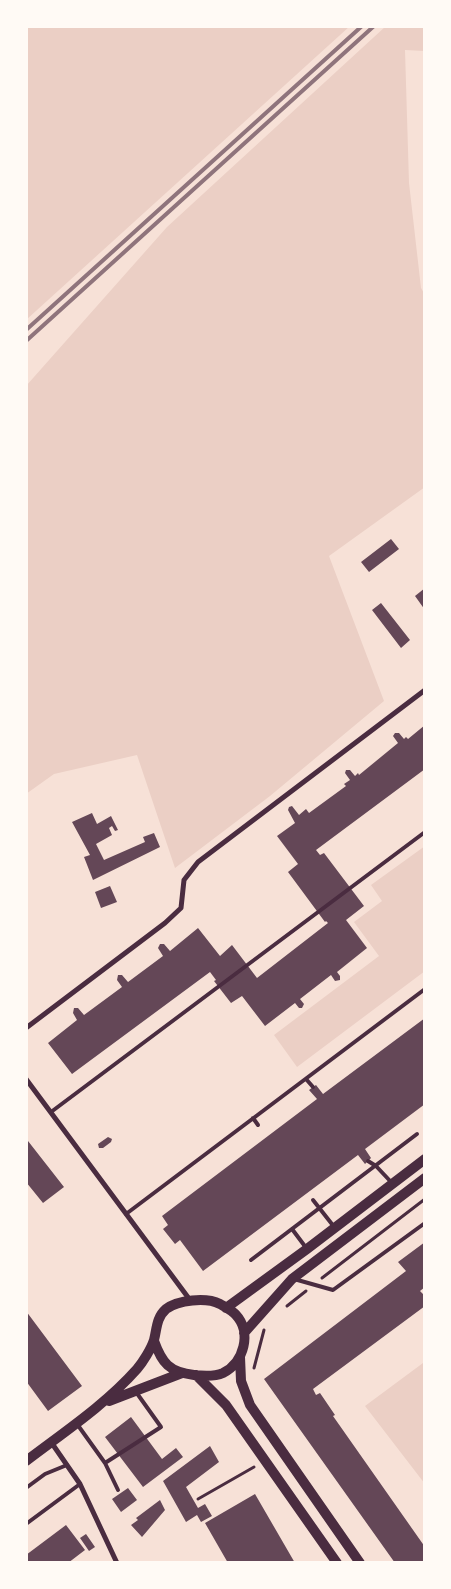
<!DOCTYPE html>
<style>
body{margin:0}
#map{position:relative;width:451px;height:1589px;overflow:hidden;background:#f7e1d7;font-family:Commissioner,sans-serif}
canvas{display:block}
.frame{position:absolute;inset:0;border:28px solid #fffaf5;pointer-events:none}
</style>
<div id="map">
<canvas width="451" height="1589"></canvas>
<div class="frame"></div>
</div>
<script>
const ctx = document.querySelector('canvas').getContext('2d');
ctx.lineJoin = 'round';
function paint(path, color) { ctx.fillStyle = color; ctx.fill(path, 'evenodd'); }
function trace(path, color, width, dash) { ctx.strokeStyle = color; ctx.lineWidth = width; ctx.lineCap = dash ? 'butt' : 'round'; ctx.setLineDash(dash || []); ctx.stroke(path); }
paint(new Path2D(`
 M 26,26 L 350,26 L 26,320 Z
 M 386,26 L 425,26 L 425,51 L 405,50 L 409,183 L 421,288 L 425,295 L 425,487 L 329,556 L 384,701 L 270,796 L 175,868 L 137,755 L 54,774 L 26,794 L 26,386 L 167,227 Z
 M 425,846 L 425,971 L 297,1067 L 274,1035 L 379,956 L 354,922 L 382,901 L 371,885 Z
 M 423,1363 L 425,1366 L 425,1484 L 365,1406 Z`), '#ebcfc5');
paint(new Path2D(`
 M 391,539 L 399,549 L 369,572 L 361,562 Z
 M 425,588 L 425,610 L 415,596 Z
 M 381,603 L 410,640 L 401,648 L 372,610 Z
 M 425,725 L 425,769 L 316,850 L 320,855 L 324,853 L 364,906 L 346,920 L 367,948 L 337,972 L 340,976 L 340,980 L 335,981 L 331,975 L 300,999 L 304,1004 L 302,1008 L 299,1008 L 295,1003 L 265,1026 L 242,996 L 231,1003 L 214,981 L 216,980 L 210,972 L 72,1074 L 48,1043 L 77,1020 L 73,1013 L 74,1008 L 78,1008 L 84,1015 L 122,987 L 117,980 L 118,975 L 122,975 L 128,982 L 163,956 L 158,948 L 160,944 L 164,944 L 170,951 L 198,928 L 220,956 L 232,945 L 257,978 L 328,923 L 326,921 L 325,922 L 288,872 L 298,864 L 277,836 L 295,823 L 288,810 L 289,807 L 292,806 L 299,815 L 306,809 L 309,813 L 346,786 L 344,784 L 350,780 L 345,773 L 346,770 L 350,770 L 355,776 L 358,773 L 359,775 L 398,743 L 393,736 L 395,733 L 399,733 L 404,739 L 406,737 L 408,739 Z
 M 92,813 L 97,824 L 111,816 L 118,830 L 115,831 L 112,826 L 109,828 L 112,835 L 96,844 L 104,860 L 145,842 L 143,837 L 154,833 L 160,847 L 93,880 L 84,857 L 90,855 L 72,822 Z
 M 110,886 L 117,902 L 101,908 L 95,892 Z
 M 425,1018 L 425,1104 L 365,1149 L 371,1158 L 365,1164 L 358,1155 L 203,1271 L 180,1240 L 175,1244 L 163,1229 L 168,1225 L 162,1216 L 317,1099 L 309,1090 L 316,1085 L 323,1094 Z
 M 108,1137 L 112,1139 L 111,1142 L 103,1148 L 99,1148 L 98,1144 Z
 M 28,1141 L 64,1187 L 43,1203 L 26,1182 L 26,1143 Z
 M 425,1242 L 425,1287 L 420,1291 L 425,1296 L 425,1306 L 313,1389 L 316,1395 L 320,1393 L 335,1415 L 333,1416 L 425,1547 L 425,1563 L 395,1563 L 264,1379 L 406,1271 L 398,1262 Z
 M 26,1311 L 82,1386 L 48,1411 L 26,1381 Z
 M 131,1417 L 162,1459 L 176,1448 L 183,1457 L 143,1487 L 105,1437 Z
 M 210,1446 L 219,1462 L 186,1487 L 198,1508 L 205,1504 L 212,1516 L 201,1522 L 197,1515 L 186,1522 L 163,1481 Z
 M 128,1488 L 137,1500 L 121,1512 L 112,1499 Z
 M 255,1494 L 295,1563 L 228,1563 L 205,1523 Z
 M 160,1500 L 165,1510 L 142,1537 L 131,1525 L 138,1520 L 136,1518 Z
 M 66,1525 L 85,1550 L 68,1563 L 26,1563 L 26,1555 Z
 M 86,1534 L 95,1547 L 89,1551 L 80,1538 Z`), '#644757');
trace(new Path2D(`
 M 322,1278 L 425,1199
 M 287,1306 L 306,1291
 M 254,1368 L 264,1330
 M 198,1499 L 254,1467`), '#4a2c40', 3);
trace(new Path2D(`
 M 306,1079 L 313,1087
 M 51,1112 L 425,832
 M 253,1118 L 258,1125
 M 368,1161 L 376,1166 L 392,1183
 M 313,1200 L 335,1228
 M 126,1214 L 425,989
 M 292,1229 L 307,1249
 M 251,1260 L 417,1134
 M 294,1279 L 333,1290 L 425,1223
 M 77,1424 L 105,1463 L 161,1427 L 136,1392
 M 105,1463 L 118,1490
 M 26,1488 L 45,1474 L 67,1465
 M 26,1524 L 80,1484`), '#4a2c40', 4);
trace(new Path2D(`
 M 26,1028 L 165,923 L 181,908 L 184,880 L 198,862 L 425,690
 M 26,1079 L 190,1300
 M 51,1442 L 80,1484 L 117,1563`), '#4a2c40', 5);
trace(new Path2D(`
 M 226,1308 L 307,1249 L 425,1159
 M 244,1333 L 292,1279 L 425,1178
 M 240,1357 L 241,1381 L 250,1405 L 360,1563
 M 196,1375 L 226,1405 L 337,1563
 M 109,1401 L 182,1373
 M 26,1461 C 64,1432 105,1405 137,1369 C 143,1362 151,1349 154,1340 C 157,1329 156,1318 166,1309 C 178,1300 206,1297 220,1304 C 225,1307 233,1311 236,1315 C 252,1332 244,1363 223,1373 C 214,1377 203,1376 194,1375 C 169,1372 162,1363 154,1341`), '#4a2c40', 10);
trace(new Path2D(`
 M 26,330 L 362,26
 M 26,341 L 374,26`), '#8f747c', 4);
</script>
